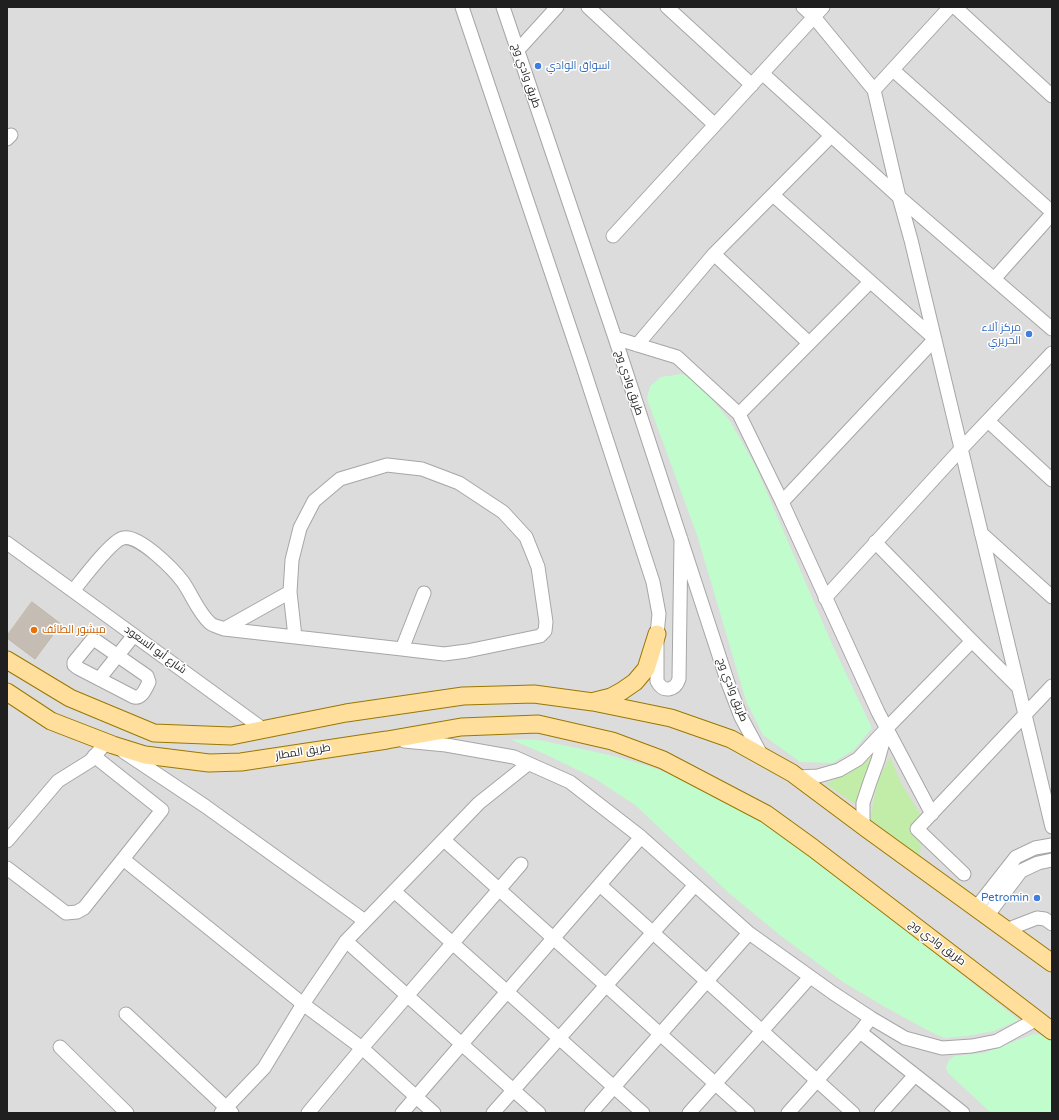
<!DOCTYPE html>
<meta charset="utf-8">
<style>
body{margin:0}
#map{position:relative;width:1059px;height:1120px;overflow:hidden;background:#f0eee5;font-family:"Varela Round",sans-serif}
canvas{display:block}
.frame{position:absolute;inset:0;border:8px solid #1f1f1f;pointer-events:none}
</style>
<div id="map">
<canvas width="1059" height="1120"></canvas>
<div class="frame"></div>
</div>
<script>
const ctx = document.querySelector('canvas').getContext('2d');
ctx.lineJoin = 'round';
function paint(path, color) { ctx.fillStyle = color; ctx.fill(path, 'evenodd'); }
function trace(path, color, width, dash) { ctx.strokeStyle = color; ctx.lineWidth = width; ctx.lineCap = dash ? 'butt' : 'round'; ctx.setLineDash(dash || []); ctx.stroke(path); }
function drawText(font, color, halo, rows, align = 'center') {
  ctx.font = font + ' "Varela Round",Cairo,sans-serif'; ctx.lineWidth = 3; ctx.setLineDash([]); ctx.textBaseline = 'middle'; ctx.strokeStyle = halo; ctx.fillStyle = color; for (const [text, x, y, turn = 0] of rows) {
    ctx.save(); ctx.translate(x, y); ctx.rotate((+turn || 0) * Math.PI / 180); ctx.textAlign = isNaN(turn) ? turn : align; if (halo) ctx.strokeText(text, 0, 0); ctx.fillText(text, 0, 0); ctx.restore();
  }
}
paint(new Path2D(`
 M 7,7 L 1052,7 L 1052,1113 L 7,1113 Z`), '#dddcdc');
paint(new Path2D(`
 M 878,753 L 864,778 L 855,804 L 826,784 L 852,770 Z
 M 890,757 L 902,785 L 922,817 L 920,857 L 870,819 L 878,780 Z`), '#c2eda8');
paint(new Path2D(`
 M 682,374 L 696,380 L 730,421 L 756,467 L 832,644 L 872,728 L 855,749 L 833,763 L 800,762 L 763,735 L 746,701 L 697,535 L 647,399 L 650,386 L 661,377 Z
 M 510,739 L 539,740 L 563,745 L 610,755 L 648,766 L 681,778 L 752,813 L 857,891 L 1019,1020 L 994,1031 L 967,1036 L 944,1038 L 927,1030 L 885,1007 L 843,982 L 781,936 L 730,894 L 635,805 L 594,778 L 547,755 Z
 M 1034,1034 L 1043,1035 L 1052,1040 L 1052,1113 L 991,1113 L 948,1073 L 946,1067 L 949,1060 L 954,1056 L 984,1053 Z`), '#c0fccc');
const building = new Path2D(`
 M 32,602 L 61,624 L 35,659 L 7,638 L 7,636 Z`);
paint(building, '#c5bdb4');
trace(building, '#c3b6a6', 1);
const minor = new Path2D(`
 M 462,7 L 581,361 L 653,582 L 659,614 L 657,634 L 657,681 C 663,693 675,691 679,679 L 681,539
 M 503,7 L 615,338 L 728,683 L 741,717 L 762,756
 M 588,7 L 715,125
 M 667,7 L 752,85
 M 803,7 L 814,17 L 874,90 L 899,197 L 911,240 L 1052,827
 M 955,7 L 1052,96
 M 517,51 L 557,7
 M 893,70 L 1052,212
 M 762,73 L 899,197 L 1052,329
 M 874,90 L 950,7
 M 7,139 L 11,135
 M 773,195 L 935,339 L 782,502
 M 613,236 L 823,7
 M 714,254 L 809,343
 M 994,279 L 1052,214
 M 615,338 L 677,357 L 739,414 L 782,502 L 878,712 L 932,814
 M 637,345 L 714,254 L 831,136
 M 739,414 L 870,282
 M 988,421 L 1052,480
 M 981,533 L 1052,597
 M 875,542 L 972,641 L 1017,686
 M 7,543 L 263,729
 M 73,591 C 82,580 111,541 123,538 C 139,534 174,570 183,582 C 192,595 198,612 210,623 C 213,626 220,627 224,629 L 402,649 L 424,593
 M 825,598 L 961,449 L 1052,353
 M 224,629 L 290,592
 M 295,637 L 290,592 L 292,560 L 300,528 L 314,501 L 340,479 L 387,465 L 422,469 L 459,483 L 503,512 L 526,537 L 538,567 L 546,622 L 545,631 L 540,636 L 467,651 L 444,654 L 402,649
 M 92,640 L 95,640 L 147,676 L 149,682 C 146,688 142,699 134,697 L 78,668 L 74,665 L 74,662 Z
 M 99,679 L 134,635
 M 404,741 L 446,745 L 514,757 L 570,782 L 641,837 L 749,933 L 833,993 L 871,1018 L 905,1038 L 942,1048 L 972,1046 L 997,1041 L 1037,1019
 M 124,752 L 205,806 L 365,921
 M 798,777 L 818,776 L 839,770 L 858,759 L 886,729 L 972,641
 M 863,825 L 863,803 L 870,782 L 878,760 L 886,731
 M 444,840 L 748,1113
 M 7,841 L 58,781 L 90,761 L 107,742
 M 123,859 L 303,1004 L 346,941 L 479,803 L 528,764
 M 7,868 L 66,913 L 77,912 L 84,908 L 162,810 L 94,756
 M 964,874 L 917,829 L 1052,686
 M 600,885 L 853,1113
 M 394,891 L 643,1113
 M 976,908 L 1016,857 L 1035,848 L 1052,845
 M 987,916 L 1021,871 L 1038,863 L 1052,860
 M 1006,930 L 1037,918 L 1045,919 L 1052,924
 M 346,941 L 539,1113
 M 126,1014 L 232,1113
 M 860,1032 L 915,1075 L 881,1113
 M 60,1047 L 127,1113
 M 915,1075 L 963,1113
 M 221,1113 L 264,1068 L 303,1004 L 362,1048 L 434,1113
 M 308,1113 L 362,1048 L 521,864
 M 402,1113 L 641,837
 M 493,1113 L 695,885
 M 591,1113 L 749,933
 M 689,1113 L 810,977
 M 788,1113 L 860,1032 L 871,1018`);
const major = new Path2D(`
 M 7,660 L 70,698 L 154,733 L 231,736 L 346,713 L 463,696 L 534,694 L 593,702 L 671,718 L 731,739 L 792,773 L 867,829 L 1052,963
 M 7,692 L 51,721 L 113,745 L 145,755 L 209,763 L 241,762 L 387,740 L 461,727 L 538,724 L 612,741 L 663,760 L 766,814 L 813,848 L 1052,1031
 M 595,701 L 611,697 L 622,691 L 635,682 L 646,669 L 657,634`);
trace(minor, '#a6a6a6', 15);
trace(major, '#9a7800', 19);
trace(minor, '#fff', 13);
trace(major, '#ffdf9b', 17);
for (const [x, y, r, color] of [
 [538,66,4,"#3f7fe0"],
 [1029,334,4,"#3f7fe0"],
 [34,630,4,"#e8710a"],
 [1037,898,4,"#3f7fe0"]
]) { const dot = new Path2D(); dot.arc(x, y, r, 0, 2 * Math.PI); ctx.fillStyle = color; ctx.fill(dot); trace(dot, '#fff', 1.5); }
drawText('11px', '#366cbe', '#fff', [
 ["اسواق الوادي",546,66,"left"],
 ["مركز آلاء",1021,328],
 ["الحريري",1021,341],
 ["Petromin",1029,898]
], 'right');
drawText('11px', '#1f1f1f', '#fff', [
 ["طريق وادي وج",526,76,71],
 ["طريق وادي وج",629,383,72],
 ["شارع أبو السعود",155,650,36],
 ["طريق وادي وج",732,690,69],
 ["طريق المطار",303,752,-9],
 ["طريق وادي وج",937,943,37]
]);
drawText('11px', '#c56008', '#fff', [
 ["مبشور الطائف",42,630]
], 'left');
</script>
